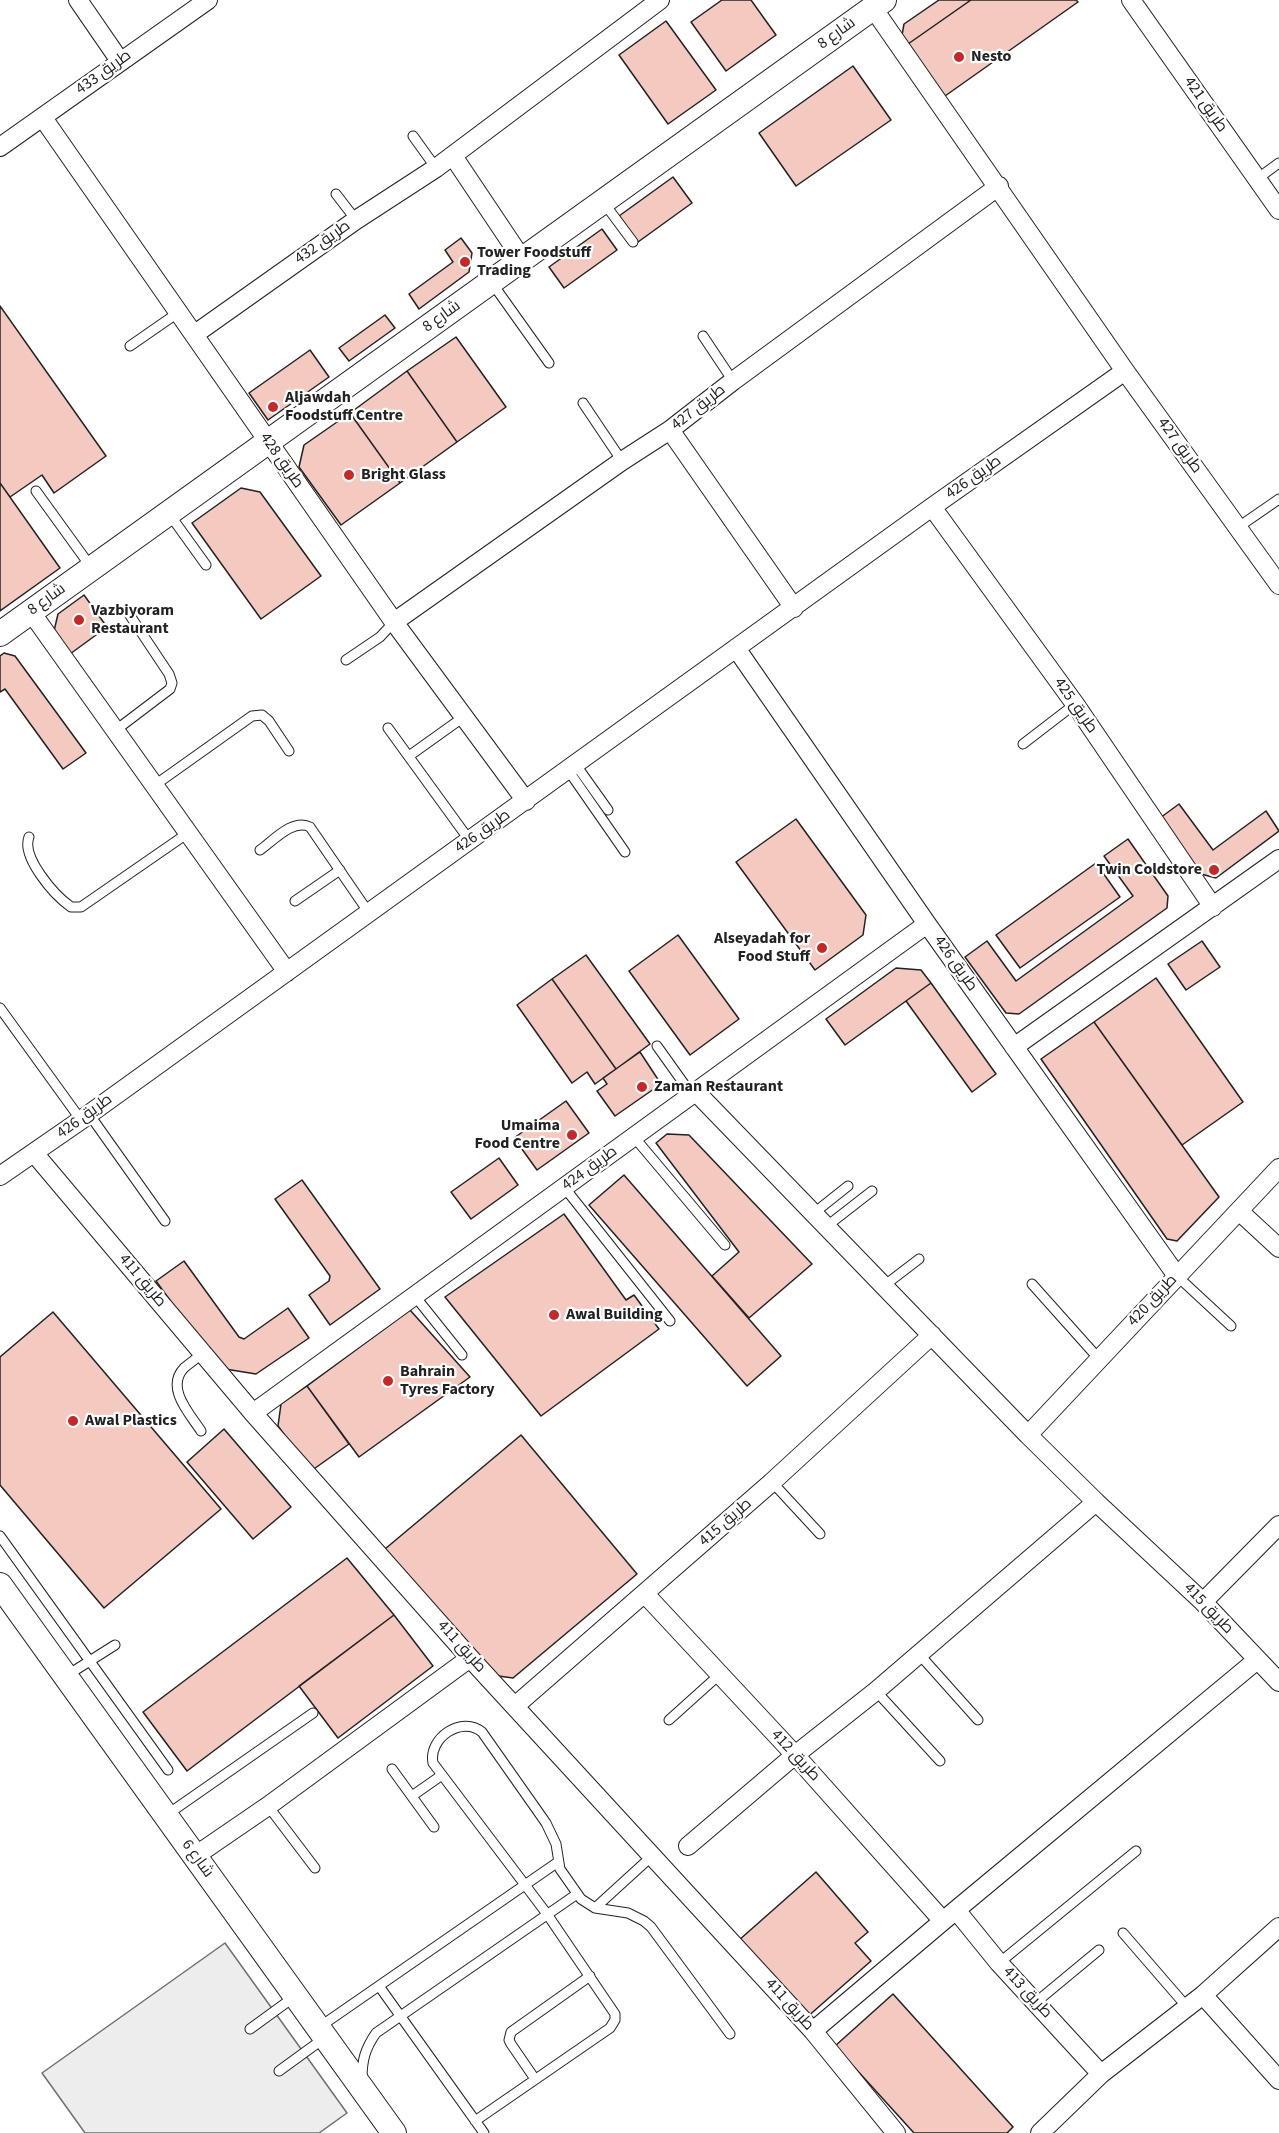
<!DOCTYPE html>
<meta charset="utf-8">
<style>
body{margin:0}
canvas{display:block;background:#fff}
</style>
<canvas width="1279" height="2133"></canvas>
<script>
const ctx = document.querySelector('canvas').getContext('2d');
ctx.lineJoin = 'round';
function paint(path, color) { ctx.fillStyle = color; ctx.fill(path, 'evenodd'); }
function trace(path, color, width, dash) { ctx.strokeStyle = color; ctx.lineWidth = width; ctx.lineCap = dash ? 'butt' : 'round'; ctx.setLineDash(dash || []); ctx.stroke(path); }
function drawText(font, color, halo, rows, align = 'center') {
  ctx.font = font + ' "Source Sans 3",Cairo,sans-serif'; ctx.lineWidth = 4.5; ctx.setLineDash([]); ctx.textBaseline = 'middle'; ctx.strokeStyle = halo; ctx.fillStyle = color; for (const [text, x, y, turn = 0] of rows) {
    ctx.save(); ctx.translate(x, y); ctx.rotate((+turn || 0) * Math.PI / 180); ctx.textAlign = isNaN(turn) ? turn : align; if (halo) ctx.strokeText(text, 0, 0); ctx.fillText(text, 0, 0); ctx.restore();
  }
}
const parking = new Path2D(`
 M 225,1943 L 347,2113 L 319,2133 L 85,2133 L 42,2073 Z`);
paint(parking, '#ededed');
trace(parking, '#6f6f6f', 1.5);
const building = new Path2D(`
 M 722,0 L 751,0 L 776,35 L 726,71 L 691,22 Z
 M 939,0 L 971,0 L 908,44 L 902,35 L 904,24 Z
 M 971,0 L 1076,0 L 1078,2 L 945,96 L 908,44 Z
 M 666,21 L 716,90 L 668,124 L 619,55 Z
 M 853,66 L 891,120 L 796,186 L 759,133 Z
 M 673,177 L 692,203 L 638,242 L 619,216 Z
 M 602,229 L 617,250 L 564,288 L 549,267 Z
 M 461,238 L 472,253 L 469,272 L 419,309 L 409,294 L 453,262 L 445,250 Z
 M 0,306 L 106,456 L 54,493 L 42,475 L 10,497 L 0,483 Z
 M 385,315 L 395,328 L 349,361 L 339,348 Z
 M 456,337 L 506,407 L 457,442 L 407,371 Z
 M 310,350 L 329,377 L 268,420 L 249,393 Z
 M 407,371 L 457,442 L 400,483 L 350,413 Z
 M 350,413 L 400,483 L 341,525 L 299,467 L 304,445 Z
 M 0,483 L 60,568 L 0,611 Z
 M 241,488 L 260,492 L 321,576 L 261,619 L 192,523 Z
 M 84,595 L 107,627 L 70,654 L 54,631 L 58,614 Z
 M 4,653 L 15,656 L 86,753 L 63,769 L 5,689 L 0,692 L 0,656 Z
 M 1179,804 L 1213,850 L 1266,811 L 1279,831 L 1216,878 L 1201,874 L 1160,818 Z
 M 796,819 L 866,915 L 863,935 L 815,970 L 736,862 Z
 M 1128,839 L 1168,896 L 1167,908 L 1019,1014 L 1006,1013 L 965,957 L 987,941 L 1016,981 L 1133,896 L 1104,856 Z
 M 1096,863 L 1120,897 L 1020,968 L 996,935 Z
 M 678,935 L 739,1019 L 690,1055 L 629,971 Z
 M 1202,941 L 1220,967 L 1186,990 L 1168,964 Z
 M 586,955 L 650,1044 L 616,1069 L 552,979 Z
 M 896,968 L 921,970 L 931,983 L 845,1045 L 826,1019 Z
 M 1156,978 L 1243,1102 L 1182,1145 L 1094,1022 Z
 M 552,979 L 616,1069 L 595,1084 L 587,1072 L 572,1083 L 517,1005 Z
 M 931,983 L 996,1074 L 972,1092 L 906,1001 Z
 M 1094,1022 L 1219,1197 L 1177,1241 L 1167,1239 L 1041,1059 Z
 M 640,1052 L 661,1084 L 615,1116 L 597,1091 L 607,1084 L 603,1078 Z
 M 566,1101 L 589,1133 L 537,1170 L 514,1138 Z
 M 667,1134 L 689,1135 L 812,1264 L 749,1318 L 712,1276 L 739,1252 L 656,1143 Z
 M 499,1158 L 518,1185 L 471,1219 L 451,1192 Z
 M 624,1175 L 781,1356 L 747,1386 L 589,1205 Z
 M 302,1180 L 380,1289 L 330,1325 L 309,1295 L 329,1281 L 330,1276 L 275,1199 Z
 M 564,1214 L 626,1300 L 634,1295 L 659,1329 L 541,1416 L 445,1297 Z
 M 184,1261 L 239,1337 L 244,1339 L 288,1308 L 309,1338 L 256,1374 L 219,1368 L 156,1281 Z
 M 410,1310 L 470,1377 L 359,1457 L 307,1386 Z
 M 53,1312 L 221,1509 L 104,1608 L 0,1485 L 0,1357 Z
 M 307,1386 L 349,1444 L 311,1471 L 278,1426 L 281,1404 Z
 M 224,1429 L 291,1507 L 253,1539 L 187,1462 Z
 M 521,1435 L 637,1574 L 513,1678 L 491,1675 L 385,1549 Z
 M 347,1558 L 394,1615 L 187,1771 L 143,1712 Z
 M 394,1615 L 433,1666 L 338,1738 L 299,1686 Z
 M 816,1872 L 868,1932 L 855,1943 L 871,1961 L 806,2018 L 738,1941 Z
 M 893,1994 L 1013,2127 L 1007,2133 L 914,2133 L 835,2046 Z`);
paint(building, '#f3c9c0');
trace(building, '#222', 1.5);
const lane = new Path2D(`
 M 413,136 L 436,168
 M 1257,179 L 1279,163
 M 336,194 L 356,220
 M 604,203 L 633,242
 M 492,283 L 549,363
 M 703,336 L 733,381
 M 130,346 L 179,312
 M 583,403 L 622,461
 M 36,491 L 91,567
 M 170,515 L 206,565
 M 1237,528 L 1279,499
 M 346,660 L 380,637 L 394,622
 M 388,728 L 470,841
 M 116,730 L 170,689 L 172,683 L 169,674 L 129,614
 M 1023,744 L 1075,704
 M 409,756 L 465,716
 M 576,765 L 608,810
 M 568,770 L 625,852
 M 155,785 L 252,716 L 262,715 L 269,721 L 289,751
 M 29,837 C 21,857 54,895 71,907 L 81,907 L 188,833
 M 260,850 C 273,841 293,818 310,827 L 369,913
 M 295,901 L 340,870
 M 0,1008 L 81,1120
 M 657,1046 L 692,1095
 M 89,1114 L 165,1221
 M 634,1137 L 725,1245
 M 564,1187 L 670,1321
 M 814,1213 L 848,1186
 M 827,1226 L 872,1191
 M 1177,1276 L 1231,1326
 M 1032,1284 L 1099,1359
 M 885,1285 L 919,1259
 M 414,1295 L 462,1355
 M 201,1431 C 190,1414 165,1388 184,1368 C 190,1363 197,1358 203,1353
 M 772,1482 L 820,1534
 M 0,1536 L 168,1770
 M 919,1654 L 978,1720
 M 66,1676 L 115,1645
 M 876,1691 L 940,1761
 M 669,1720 L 719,1675
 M 392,1769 L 434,1827
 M 412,1796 L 442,1775
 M 268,1806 L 315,1868
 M 168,1814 L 313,1713
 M 595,1908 L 652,1856
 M 1123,1933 L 1187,2007
 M 999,1963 L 1136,1851
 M 379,1986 L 484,2133
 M 1035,2003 L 1099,1950
 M 318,2028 L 558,1862
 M 250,2029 L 294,1997
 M 279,2071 L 323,2039
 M 362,2079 C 362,2060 365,2049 376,2033 L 577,1894
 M 535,2079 L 511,2044 L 509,2040 L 511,2032 L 590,1976
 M 475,2121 L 610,2028 L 615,2020 L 615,2014 L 547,1914 L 433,1763 C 428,1738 462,1715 482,1732 L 546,1823 L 556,1844 L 560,1869 L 581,1899 L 595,1908 L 628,1913 L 644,1921 L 651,1927 L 730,2034`);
const street = new Path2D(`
 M 78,0 L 120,61
 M 1131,0 L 1279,210
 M 873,8 L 1125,371 L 1279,585
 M 43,118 L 394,622 L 526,801
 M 0,147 L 208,0
 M 453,156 L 522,259
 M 195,334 L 356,220 L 436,168 L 660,0
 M 670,430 L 794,608
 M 932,507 L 1075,704 L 1213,907
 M 31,612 L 287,972
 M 394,622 L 622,461 L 670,430 L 733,381 L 999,186
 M 736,648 L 927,924 L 1177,1276
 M 1014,1047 L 1279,859
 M 696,1092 L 1028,1435 L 1096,1502 L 1203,1602 L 1279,1682
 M 34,1153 L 253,1413 L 470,1658 L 813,2031 L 896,2133
 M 0,1176 L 81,1120 L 932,507 L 1125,371
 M 1239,1211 L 1279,1248
 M 253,1413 L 927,924
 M 1028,1435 L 1279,1168
 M 645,1594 L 795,1755 L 943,1921
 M 1203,1602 L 1279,1525
 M 515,1706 L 772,1482 L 932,1335
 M 688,1846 L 795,1755 L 876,1691 L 1096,1502
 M 195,1856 L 268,1806 L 470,1658
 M 956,1910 L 999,1963 L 1101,2074
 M 1203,1995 L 1279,2080
 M 813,2031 L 956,1910 L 1257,1660
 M 1040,2133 L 1101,2074 L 1203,1995 L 1279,1927`);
const secondary = new Path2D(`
 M 0,634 L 884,0
 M 0,1585 L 394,2133`);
trace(lane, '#222', 11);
trace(street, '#222', 20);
trace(secondary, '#222', 26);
trace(lane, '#fff', 9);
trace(street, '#fff', 18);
trace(secondary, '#fff', 24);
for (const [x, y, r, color] of [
 [959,57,6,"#c62828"],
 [465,262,6,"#c62828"],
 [273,407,6,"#c62828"],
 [349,475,6,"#c62828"],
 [79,620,6,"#c62828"],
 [1214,870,6,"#c62828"],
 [822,948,6,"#c62828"],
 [642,1087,6,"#c62828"],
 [572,1135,6,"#c62828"],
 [554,1315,6,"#c62828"],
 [388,1381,6,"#c62828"],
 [73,1421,6,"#c62828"]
]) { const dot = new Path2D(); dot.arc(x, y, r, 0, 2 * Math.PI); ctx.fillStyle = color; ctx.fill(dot); trace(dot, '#fff', 2); }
drawText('16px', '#222', '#fff', [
 ["شارع 8",837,34,-36],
 ["طريق 433",104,73,-36],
 ["طريق 421",1205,105,55],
 ["طريق 432",323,243,-35],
 ["شارع 8",442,317,-36],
 ["طريق 427",699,408,-38],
 ["طريق 427",1179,446,54],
 ["طريق 428",281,461,55],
 ["طريق 426",974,478,-35],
 ["شارع 8",47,600,-36],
 ["طريق 425",1075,706,55],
 ["طريق 426",483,832,-35],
 ["طريق 426",955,964,55],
 ["طريق 426",85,1117,-36],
 ["طريق 424",590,1169,-36],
 ["طريق 411",142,1281,50],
 ["طريق 420",1153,1301,-47],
 ["طريق 415",726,1523,-41],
 ["طريق 415",1208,1609,46],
 ["طريق 411",461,1647,48],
 ["طريق 412",795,1756,47],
 ["شارع 6",197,1859,54],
 ["طريق 413",1027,1993,47],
 ["طريق 411",789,2005,48]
]);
drawText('bold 16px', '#222', '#fff', [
 ["Nesto",971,57],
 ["Tower Foodstuff",477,253],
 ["Trading",477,271],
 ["Aljawdah",285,398],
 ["Foodstuff Centre",285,416],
 ["Bright Glass",361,475],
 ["Vazbiyoram",91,611],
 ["Restaurant",91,629],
 ["Twin Coldstore",1202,870,"right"],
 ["Alseyadah for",810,939,"right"],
 ["Food Stuff",810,957,"right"],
 ["Zaman Restaurant",654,1087],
 ["Umaima",560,1126,"right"],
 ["Food Centre",560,1144,"right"],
 ["Awal Building",566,1315],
 ["Bahrain",400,1372],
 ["Tyres Factory",400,1390],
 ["Awal Plastics",85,1421]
], 'left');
</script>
